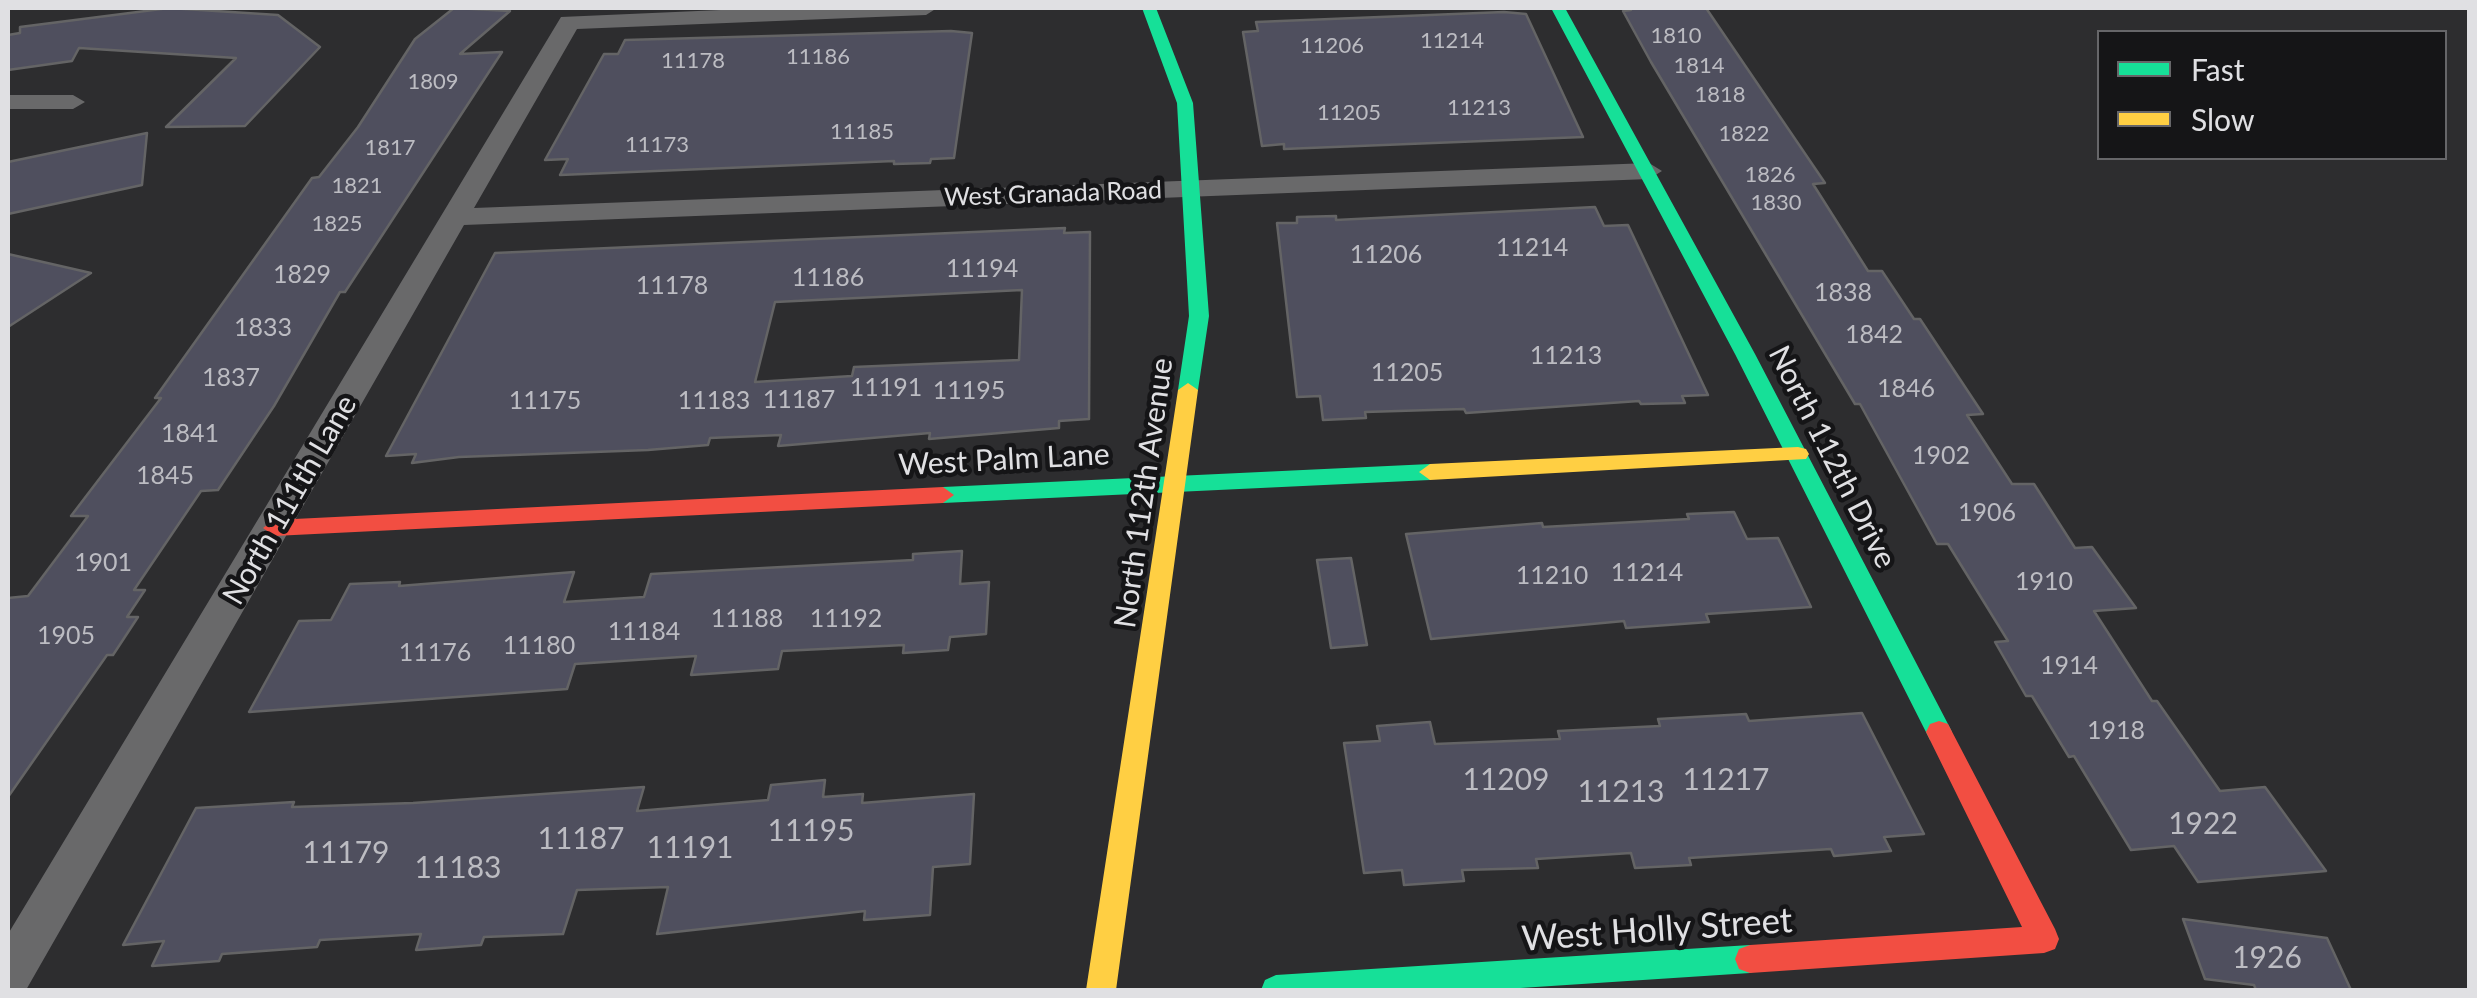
<!DOCTYPE html>
<style>
body{margin:0}
#map{position:relative;width:2477px;height:998px;overflow:hidden;background:#2d2d2f;font-family:Lato,sans-serif}
canvas{display:block}
.frame{position:absolute;inset:0;border:10px solid #e0e0e3;pointer-events:none}
.legend{position:absolute;left:2097px;top:30px;width:350px;height:130px;box-sizing:border-box;background:#151517;border:2px solid #666669;margin:0;padding:12px 18px;list-style:none;font-size:30px;color:#e0e0e3}
.legend li{display:flex;align-items:center;gap:20px;height:50px}
.legend b{width:50px;border:2px solid #666669}
</style>
<div id="map">
<canvas width="2477" height="998"></canvas>
<div class="frame"></div>
<ul class="legend">
<li><b style="height:12px;background:#16e098"></b>Fast</li>
<li><b style="height:12px;background:#ffcf43"></b>Slow</li>
</ul>
</div>
<script>
const ctx = document.querySelector('canvas').getContext('2d');
ctx.lineJoin = 'round';
function paint(path, color) { ctx.fillStyle = color; ctx.fill(path, 'evenodd'); }
function trace(path, color, width, dash) { ctx.strokeStyle = color; ctx.lineWidth = width; ctx.lineCap = dash ? 'butt' : 'round'; ctx.setLineDash(dash || []); ctx.stroke(path); }
function drawText(font, color, halo, rows, align = 'center') {
  ctx.font = font + ' Lato,sans-serif'; ctx.lineWidth = 9; ctx.setLineDash([]); ctx.textBaseline = 'middle'; ctx.strokeStyle = halo; ctx.fillStyle = color; for (const [text, x, y, turn = 0] of rows) {
    ctx.save(); ctx.translate(x, y); ctx.rotate((+turn || 0) * Math.PI / 180); ctx.textAlign = isNaN(turn) ? turn : align; if (halo) ctx.strokeText(text, 0, 0); ctx.fillText(text, 0, 0); ctx.restore();
  }
}
const building = new Path2D(`
 M 169,8 L 278,15 L 320,47 L 245,126 L 166,127 L 236,58 L 79,48 L 72,61 L 8,70 L 8,35 L 20,33 L 20,27 Z
 M 454,8 L 510,11 L 460,54 L 502,52 L 345,292 L 340,292 L 274,406 L 218,490 L 201,491 L 134,590 L 145,590 L 127,617 L 138,617 L 113,655 L 107,655 L 8,797 L 8,598 L 28,596 L 88,516 L 71,516 L 161,398 L 155,398 L 312,178 L 319,177 L 358,127 L 415,39 Z
 M 1629,8 L 1706,8 L 1825,183 L 1813,184 L 1868,271 L 1882,271 L 1914,319 L 1920,319 L 1983,414 L 1967,415 L 2012,484 L 2034,484 L 2075,548 L 2092,547 L 2136,608 L 2094,611 L 2152,701 L 2157,701 L 2220,791 L 2265,787 L 2326,871 L 2198,882 L 2174,846 L 2131,850 L 2074,756 L 2069,757 L 2032,696 L 2026,696 L 1995,642 L 2008,641 L 1948,544 L 1937,544 L 1860,404 L 1855,404 L 1651,62 L 1623,11 L 1631,10 Z
 M 1504,12 L 1526,14 L 1583,137 L 1284,149 L 1284,144 L 1262,146 L 1243,32 L 1258,31 L 1256,22 Z
 M 951,31 L 972,33 L 954,158 L 931,159 L 930,163 L 894,164 L 894,161 L 560,175 L 568,159 L 545,160 L 604,54 L 618,54 L 625,40 Z
 M 147,133 L 142,185 L 8,214 L 8,162 Z
 M 1595,207 L 1604,226 L 1628,225 L 1708,395 L 1682,396 L 1685,403 L 1641,404 L 1639,401 L 1466,413 L 1464,409 L 1365,412 L 1366,418 L 1323,420 L 1320,396 L 1297,397 L 1277,223 L 1297,223 L 1297,217 L 1336,216 L 1336,220 Z
 M 1065,228 L 1064,233 L 1090,232 L 1089,419 L 1059,421 L 1059,428 L 929,439 L 930,433 L 778,446 L 781,435 L 710,438 L 708,445 L 648,450 L 459,457 L 412,463 L 416,454 L 386,456 L 495,253 ZM 1022,290 L 1019,360 L 854,367 L 852,376 L 755,382 L 775,302 Z
 M 8,254 L 91,273 L 8,327 Z
 M 1734,512 L 1747,539 L 1778,538 L 1811,607 L 1706,614 L 1709,622 L 1626,628 L 1624,621 L 1431,639 L 1406,534 L 1542,523 L 1543,527 L 1689,519 L 1687,514 Z
 M 962,551 L 960,584 L 989,582 L 986,634 L 950,637 L 948,650 L 903,653 L 904,645 L 782,651 L 778,669 L 691,675 L 696,656 L 575,664 L 567,689 L 249,712 L 299,621 L 331,620 L 350,584 L 400,582 L 399,586 L 574,572 L 564,602 L 644,597 L 651,574 L 913,560 L 913,554 Z
 M 1351,558 L 1367,645 L 1331,648 L 1317,560 Z
 M 1862,713 L 1924,834 L 1884,837 L 1891,851 L 1834,856 L 1831,849 L 1689,858 L 1691,865 L 1635,868 L 1631,853 L 1536,859 L 1538,868 L 1462,870 L 1464,881 L 1404,885 L 1402,870 L 1364,873 L 1344,743 L 1380,741 L 1377,726 L 1430,722 L 1435,744 L 1560,739 L 1558,731 L 1660,726 L 1658,719 L 1746,714 L 1749,721 Z
 M 825,780 L 823,797 L 863,794 L 862,803 L 974,794 L 970,864 L 933,867 L 930,915 L 864,920 L 865,911 L 657,934 L 668,887 L 577,890 L 563,934 L 484,937 L 481,945 L 416,950 L 421,934 L 320,940 L 317,947 L 222,954 L 219,961 L 152,966 L 164,941 L 123,945 L 196,808 L 294,802 L 292,807 L 413,803 L 644,787 L 637,811 L 768,800 L 771,785 Z
 M 2183,919 L 2327,938 L 2351,990 L 2256,990 L 2254,985 L 2205,979 Z`);
paint(building, '#4f4f5e');
trace(building, '#646465', 2.5);
paint(new Path2D(`
 M 766,8 L 937,8 L 926,15 L 577,29 L 474,208 L 1649,163 L 1662,171 L 1649,179 L 464,225 L 26,990 L 8,990 L 8,934 L 561,17 Z
 M 8,95 L 73,95 L 85,102 L 73,109 L 8,109 Z`), '#69696a');
paint(new Path2D(`
 M 1142,8 L 1156,8 L 1193,103 L 1209,316 L 1198,390 L 1188,397 L 1178,390 L 1189,316 L 1177,103 Z
 M 1551,8 L 1565,8 L 1755,354 L 1948,724 L 1952,732 L 1948,740 L 1939,743 L 1930,740 L 1735,354 Z
 M 1430,464 L 1441,472 L 1430,480 L 943,503 L 932,495 L 943,487 Z
 M 1750,945 L 1761,949 L 1765,959 L 1761,969 L 1750,973 L 1490,990 L 1261,990 L 1265,980 L 1276,975 Z`), '#16e098');
paint(new Path2D(`
 M 1188,383 L 1198,390 L 1116,990 L 1086,990 L 1178,390 Z
 M 1798,447 L 1806,449 L 1809,454 L 1806,459 L 1430,480 L 1419,472 L 1430,464 Z`), '#ffcf43');
paint(new Path2D(`
 M 943,487 L 954,495 L 943,503 L 274,536 L 263,528 L 274,520 Z
 M 1939,721 L 1948,724 L 2055,929 L 2059,939 L 2055,949 L 2044,953 L 1750,973 L 1739,969 L 1735,959 L 1739,949 L 1750,945 L 2022,927 L 1926,732 L 1930,724 Z`), '#f24e42');
drawText('22px', '#bcbcc2', null, [
 ["1810",1676,36],
 ["11214",1452,41],
 ["11206",1332,46],
 ["11186",818,57],
 ["11178",693,61],
 ["1814",1699,66],
 ["1809",433,82],
 ["1818",1720,95],
 ["11213",1479,108],
 ["11205",1349,113],
 ["11185",862,132],
 ["1822",1744,134],
 ["11173",657,145],
 ["1817",390,148],
 ["1826",1770,175],
 ["1821",357,186],
 ["1830",1776,203],
 ["1825",337,224]
]);
drawText('25px', '#e0e0e3', '#151517', [
 ["West Granada Road",1053,194,-2]
]);
drawText('25px', '#bcbcc2', null, [
 ["11214",1532,248],
 ["11206",1386,255],
 ["11194",982,269],
 ["1829",302,275],
 ["11186",828,278],
 ["11178",672,286],
 ["1838",1843,293],
 ["1833",263,328],
 ["1842",1874,335],
 ["11213",1566,356],
 ["11205",1407,373],
 ["1837",231,378],
 ["11191",886,388],
 ["1846",1906,389],
 ["11195",969,391],
 ["11187",799,400],
 ["11175",545,401],
 ["11183",714,401],
 ["1841",190,434],
 ["1902",1941,456],
 ["1845",165,476],
 ["1906",1987,513],
 ["1901",103,563],
 ["11214",1647,573],
 ["11210",1552,576],
 ["1910",2044,582],
 ["11188",747,619],
 ["11192",846,619],
 ["11184",644,632],
 ["1905",66,636],
 ["11180",539,646],
 ["11176",435,653],
 ["1914",2069,666],
 ["1918",2116,731]
]);
drawText('30px', '#e0e0e3', '#151517', [
 ["North 112th Drive",1832,457,63],
 ["West Palm Lane",1004,460,-3],
 ["North 112th Avenue",1144,493,-82],
 ["North 111th Lane",290,500,-60]
]);
drawText('30px', '#bcbcc2', null, [
 ["11209",1506,780],
 ["11217",1726,780],
 ["11213",1621,792],
 ["1922",2203,824],
 ["11195",811,831],
 ["11187",581,839],
 ["11191",690,848],
 ["11179",346,853],
 ["11183",458,868],
 ["1926",2267,958]
]);
drawText('35px', '#e0e0e3', '#151517', [
 ["West Holly Street",1657,930,-4]
]);
</script>
